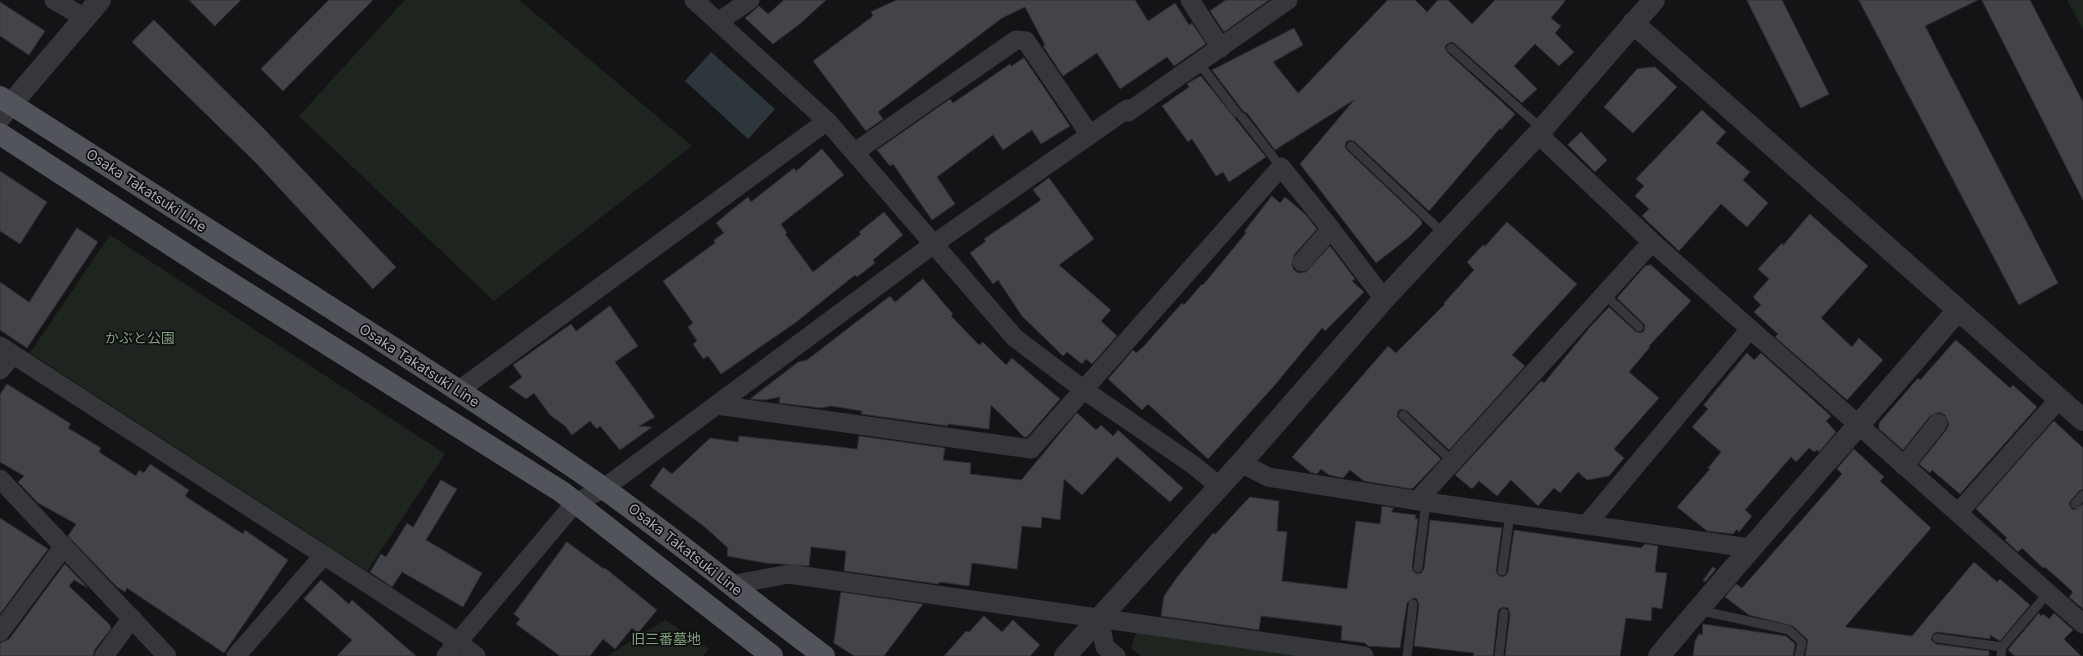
<!DOCTYPE html>
<meta charset="utf-8">
<style>
body{margin:0}
canvas{display:block;background:#141416}
</style>
<canvas width="2083" height="656"></canvas>
<script>
const ctx = document.querySelector('canvas').getContext('2d');
ctx.lineJoin = 'round';
function paint(path, color) { ctx.fillStyle = color; ctx.fill(path, 'evenodd'); }
function trace(path, color, width, dash) { ctx.strokeStyle = color; ctx.lineWidth = width; ctx.lineCap = dash ? 'butt' : 'round'; ctx.setLineDash(dash || []); ctx.stroke(path); }
function drawText(font, color, halo, rows, align = 'center') {
  ctx.font = font + ' Inter,"Noto Sans JP",sans-serif'; ctx.lineWidth = 3.5; ctx.setLineDash([]); ctx.textBaseline = 'middle'; ctx.strokeStyle = halo; ctx.fillStyle = color; for (const [text, x, y, turn = 0] of rows) {
    ctx.save(); ctx.translate(x, y); ctx.rotate((+turn || 0) * Math.PI / 180); ctx.textAlign = isNaN(turn) ? turn : align; if (halo) ctx.strokeText(text, 0, 0); ctx.fillText(text, 0, 0); ctx.restore();
  }
}
paint(new Path2D(`
 M 405,0 L 519,0 L 692,146 L 494,301 L 299,116 Z
 M 2067,0 L 2083,0 L 2083,29 Z
 M 110,235 L 445,454 L 367,571 L 30,353 Z
 M 665,620 L 709,649 L 703,656 L 607,656 Z
 M 1136,633 L 1309,656 L 1141,656 L 1131,648 Z`), '#1e251e');
paint(new Path2D(`
 M 711,52 L 775,109 L 748,139 L 685,81 Z`), '#2d373b');
const building = new Path2D(`
 M 189,0 L 241,0 L 215,26 Z
 M 329,0 L 373,0 L 283,91 L 261,69 Z
 M 784,0 L 826,0 L 801,23 L 773,44 L 745,18 L 759,6 L 768,14 Z
 M 897,0 L 1135,0 L 1148,21 L 1175,3 L 1189,25 L 1192,23 L 1206,44 L 1174,66 L 1167,57 L 1120,89 L 1097,53 L 1063,76 L 1043,46 L 1045,45 L 1025,7 L 1002,18 L 878,112 L 883,119 L 866,131 L 813,61 L 873,16 L 871,12 Z
 M 1226,0 L 1269,0 L 1224,32 L 1210,11 Z
 M 1388,0 L 1415,0 L 1427,12 L 1438,0 L 1448,0 L 1472,24 L 1495,0 L 1566,0 L 1551,18 L 1561,26 L 1555,33 L 1574,52 L 1559,66 L 1535,44 L 1514,66 L 1537,89 L 1522,103 L 1455,44 L 1452,42 L 1447,44 L 1445,47 L 1447,52 L 1515,114 L 1501,130 L 1500,128 L 1429,211 L 1355,142 L 1350,140 L 1346,142 L 1345,147 L 1347,150 L 1421,220 L 1422,224 L 1408,238 L 1376,263 L 1300,164 L 1354,100 L 1275,150 L 1247,113 L 1243,111 L 1212,70 L 1294,28 L 1303,45 L 1273,62 L 1298,93 Z
 M 1747,0 L 1782,0 L 1829,94 L 1801,108 Z
 M 1859,0 L 1978,0 L 1925,26 L 2058,283 L 2019,305 Z
 M 1982,0 L 2030,0 L 2083,102 L 2083,200 Z
 M 0,2 L 45,31 L 29,55 L 0,36 Z
 M 154,20 L 264,129 L 396,267 L 373,289 L 255,162 L 132,42 Z
 M 1024,58 L 1070,126 L 1041,144 L 1032,130 L 1003,150 L 993,135 L 937,177 L 955,204 L 932,220 L 893,164 L 890,166 L 877,150 L 950,99 L 953,103 L 1010,64 L 1011,66 Z
 M 1655,67 L 1677,87 L 1633,133 L 1604,107 L 1637,69 Z
 M 1201,76 L 1266,157 L 1229,182 L 1223,172 L 1216,176 L 1192,139 L 1188,142 L 1162,106 L 1189,87 L 1187,84 Z
 M 1702,110 L 1726,132 L 1716,143 L 1750,172 L 1743,180 L 1768,203 L 1747,227 L 1721,204 L 1679,251 L 1642,216 L 1649,209 L 1635,196 L 1644,186 L 1636,179 Z
 M 1581,132 L 1607,160 L 1595,172 L 1568,145 Z
 M 822,149 L 844,175 L 781,224 L 787,233 L 785,234 L 813,272 L 861,234 L 859,232 L 884,212 L 903,235 L 873,260 L 875,263 L 857,277 L 855,275 L 795,323 L 721,374 L 708,356 L 703,359 L 693,344 L 697,341 L 688,327 L 693,323 L 663,281 L 715,243 L 714,240 L 724,233 L 716,223 L 729,212 L 748,197 L 751,202 L 794,168 L 796,171 Z
 M 0,171 L 47,202 L 20,244 L 0,231 Z
 M 1049,178 L 1094,239 L 1059,265 L 1111,310 L 1101,321 L 1117,336 L 1092,364 L 1086,359 L 1082,364 L 1067,352 L 1063,356 L 1022,316 L 998,280 L 993,284 L 970,253 L 986,241 L 984,239 L 1041,200 L 1033,190 Z
 M 1272,196 L 1280,203 L 1285,197 L 1305,214 L 1317,229 L 1294,255 L 1292,265 L 1294,270 L 1299,273 L 1306,272 L 1330,246 L 1355,279 L 1352,281 L 1364,292 L 1325,331 L 1322,328 L 1274,386 L 1208,459 L 1148,404 L 1142,410 L 1108,379 L 1133,350 L 1136,353 L 1143,347 L 1182,303 L 1184,305 L 1202,284 L 1203,285 L 1246,233 L 1245,231 Z
 M 1810,214 L 1868,266 L 1821,318 L 1852,347 L 1859,338 L 1883,360 L 1847,400 L 1775,337 L 1778,334 L 1754,312 L 1761,305 L 1753,297 L 1769,279 L 1758,269 L 1782,243 L 1783,245 Z
 M 1507,222 L 1577,284 L 1512,355 L 1525,366 L 1449,450 L 1407,411 L 1402,409 L 1398,411 L 1397,416 L 1399,419 L 1441,459 L 1412,489 L 1364,481 L 1350,470 L 1343,478 L 1329,475 L 1321,469 L 1317,474 L 1310,472 L 1292,457 L 1388,346 L 1396,353 L 1445,304 L 1444,303 L 1474,270 L 1467,262 L 1483,245 L 1485,246 Z
 M 77,228 L 98,242 L 27,348 L 0,330 L 0,282 L 29,302 Z
 M 1651,265 L 1691,301 L 1649,346 L 1650,347 L 1629,372 L 1659,398 L 1614,449 L 1624,458 L 1609,476 L 1587,480 L 1578,472 L 1560,493 L 1554,488 L 1538,506 L 1511,480 L 1497,496 L 1479,481 L 1472,489 L 1455,475 L 1541,381 L 1544,383 L 1590,327 L 1609,307 L 1635,331 L 1640,333 L 1644,331 L 1645,326 L 1643,323 L 1617,298 L 1645,266 Z
 M 923,279 L 953,314 L 951,316 L 979,345 L 983,342 L 1006,365 L 1012,358 L 1060,399 L 1027,437 L 1024,437 L 991,405 L 989,429 L 948,424 L 948,426 L 861,414 L 862,411 L 831,406 L 821,408 L 779,403 L 780,397 L 764,400 L 750,399 L 798,362 L 807,360 L 890,296 L 895,302 Z
 M 610,306 L 638,346 L 615,362 L 655,417 L 639,426 L 652,427 L 620,450 L 600,426 L 597,429 L 590,421 L 572,435 L 565,426 L 550,415 L 534,393 L 526,399 L 509,387 L 522,377 L 513,365 L 571,324 L 576,331 Z
 M 1956,340 L 2010,388 L 2013,385 L 2037,407 L 1960,494 L 1932,470 L 1930,473 L 1919,464 L 1947,429 L 1949,424 L 1945,415 L 1939,412 L 1930,416 L 1903,450 L 1879,429 L 1879,423 L 1918,378 L 1920,380 Z
 M 1747,353 L 1754,360 L 1761,353 L 1831,416 L 1826,421 L 1836,432 L 1819,452 L 1817,450 L 1814,452 L 1809,448 L 1796,462 L 1791,457 L 1745,510 L 1752,516 L 1739,532 L 1737,529 L 1733,534 L 1707,531 L 1677,507 L 1710,469 L 1708,468 L 1721,452 L 1692,427 L 1708,409 L 1704,405 Z
 M 7,384 L 71,424 L 68,428 L 101,448 L 99,452 L 136,476 L 139,470 L 144,473 L 150,464 L 189,490 L 185,496 L 243,534 L 245,530 L 288,560 L 224,653 L 127,588 L 125,592 L 117,587 L 68,536 L 76,524 L 38,503 L 18,482 L 24,476 L 0,462 L 0,395 Z
 M 1077,413 L 1096,430 L 1101,425 L 1113,436 L 1118,430 L 1183,488 L 1170,502 L 1117,457 L 1082,495 L 1064,479 L 1060,520 L 1042,517 L 1041,528 L 1022,526 L 1017,569 L 972,563 L 969,586 L 940,582 L 938,584 L 844,571 L 846,551 L 811,547 L 809,566 L 765,563 L 727,556 L 728,548 L 706,528 L 650,486 L 663,467 L 672,474 L 710,438 L 738,442 L 739,436 L 857,449 L 859,436 L 945,448 L 943,460 L 971,463 L 970,474 L 1021,480 Z
 M 2054,421 L 2083,448 L 2083,489 L 2079,491 L 2069,503 L 2071,508 L 2074,510 L 2083,504 L 2083,609 L 2069,597 L 2073,592 L 2045,567 L 2043,568 L 2022,548 L 2018,552 L 2005,540 L 2007,538 L 1976,509 Z
 M 1854,449 L 1884,477 L 1880,481 L 1931,528 L 1845,627 L 1912,636 L 1974,562 L 1997,582 L 2000,579 L 2030,605 L 2000,641 L 1990,635 L 1990,639 L 1937,632 L 1933,634 L 1931,640 L 1936,644 L 1989,651 L 1989,656 L 1805,656 L 1808,640 L 1793,626 L 1749,615 L 1725,597 L 1736,584 L 1742,588 L 1842,474 L 1837,469 Z
 M 441,480 L 457,489 L 426,540 L 482,573 L 463,607 L 402,572 L 392,587 L 370,572 L 381,554 L 386,557 L 407,523 L 413,527 Z
 M 1250,497 L 1279,501 L 1277,531 L 1287,532 L 1282,581 L 1347,589 L 1356,521 L 1380,524 L 1382,506 L 1394,508 L 1391,512 L 1416,515 L 1415,519 L 1418,519 L 1412,567 L 1413,571 L 1417,574 L 1421,573 L 1424,569 L 1430,520 L 1502,528 L 1496,571 L 1498,575 L 1502,577 L 1506,575 L 1508,572 L 1514,530 L 1641,548 L 1645,544 L 1658,546 L 1655,572 L 1667,573 L 1662,609 L 1652,607 L 1651,621 L 1626,618 L 1620,656 L 1505,656 L 1510,614 L 1508,608 L 1504,607 L 1499,609 L 1498,612 L 1493,656 L 1473,656 L 1474,653 L 1414,646 L 1419,605 L 1417,599 L 1413,598 L 1407,603 L 1400,648 L 1368,646 L 1365,643 L 1341,640 L 1342,626 L 1261,616 L 1259,630 L 1161,616 L 1164,596 L 1178,576 L 1213,533 L 1215,534 Z
 M 0,518 L 48,549 L 0,614 Z
 M 567,542 L 604,569 L 605,568 L 657,610 L 638,633 L 632,628 L 615,649 L 603,639 L 590,656 L 560,656 L 516,624 L 520,619 L 514,614 Z
 M 65,564 L 88,588 L 74,580 L 69,586 L 110,625 L 111,629 L 95,649 L 93,656 L 0,656 L 0,643 L 9,639 Z
 M 1713,567 L 1716,569 L 1705,582 L 1703,581 Z
 M 321,580 L 349,604 L 352,600 L 416,656 L 337,656 L 352,640 L 304,599 Z
 M 841,592 L 923,604 L 884,656 L 854,656 L 834,643 Z
 M 2039,613 L 2041,616 L 2043,614 L 2049,619 L 2054,613 L 2073,630 L 2064,639 L 2081,656 L 2015,656 L 2008,650 Z
 M 984,616 L 1002,632 L 1013,620 L 1040,645 L 1030,656 L 944,656 L 966,631 L 969,632 Z
 M 1703,624 L 1786,636 L 1795,644 L 1793,656 L 1693,656 L 1695,641 L 1699,634 L 1702,635 Z`);
paint(building, '#434449');
trace(building, '#2e2e32', 1);
trace(new Path2D(`
 M 1451,48 L 1542,129
 M 1199,63 L 1237,113
 M 1242,117 L 1281,167
 M 1351,146 L 1444,234
 M 1604,294 L 1639,327
 M 1403,415 L 1453,462
 M 2075,504 L 2083,495
 M 1418,568 L 1426,502
 M 1502,571 L 1510,514
 M 1698,610 L 1789,630 L 1802,642 L 1799,656
 M 1937,638 L 2002,647
 M 1407,656 L 1413,604
 M 1499,656 L 1504,613
 M 2001,656 L 2002,647 L 2048,593`), '#35373b', 9);
trace(new Path2D(`
 M 54,0 L 85,18
 M 694,0 L 827,121 L 1015,338 L 1084,390 L 1192,464 L 1219,486
 M 1190,0 L 1221,48
 M 718,22 L 750,0
 M 1538,134 L 1652,242 L 2083,624
 M 855,152 L 1016,40 L 1026,41 L 1090,135
 M 1302,262 L 1331,229
 M 0,346 L 458,642 L 476,656
 M 0,370 L 13,355
 M 458,391 L 827,121
 M 717,405 L 1031,449 L 1281,167 L 1331,229 L 1384,299
 M 1241,463 L 1268,477 L 1426,502 L 1750,548
 M 1904,466 L 1938,423
 M 0,479 L 167,656
 M 1417,501 L 1652,242
 M 1958,513 L 2059,399
 M 1587,524 L 1750,329
 M 730,585 L 789,574 L 1364,656
 M 1099,618 L 1105,647 L 1116,656
 M 0,632 L 64,546
 M 104,656 L 132,618
 M 236,656 L 323,556
 M 446,656 L 575,503 L 603,489 L 935,243 L 1127,109 L 1128,112 L 1288,0`), '#35373b', 19);
trace(new Path2D(`
 M 1633,23 L 2083,420
 M 0,117 L 100,0
 M 1065,656 L 1241,463 L 1384,299 L 1538,134 L 1654,0
 M 1659,656 C 1757,539 1859,426 1958,310`), '#35373b', 22);
trace(new Path2D(`
 M 0,97 C 192,220 387,341 576,469 C 661,527 741,594 824,656
 M 0,134 L 205,267 L 562,492 L 772,656`), '#51545a', 22);
drawText('14px', '#a6adb6', '#0f0f11', [
 ["Osaka Takatsuki Line",146,191,33],
 ["Osaka Takatsuki Line",419,366,33],
 ["Osaka Takatsuki Line",685,550,38]
]);
drawText('14px', '#80a07d', '#0f0f11', [
 ["かぶと公園",140,339],
 ["旧三番墓地",666,640]
]);
</script>
